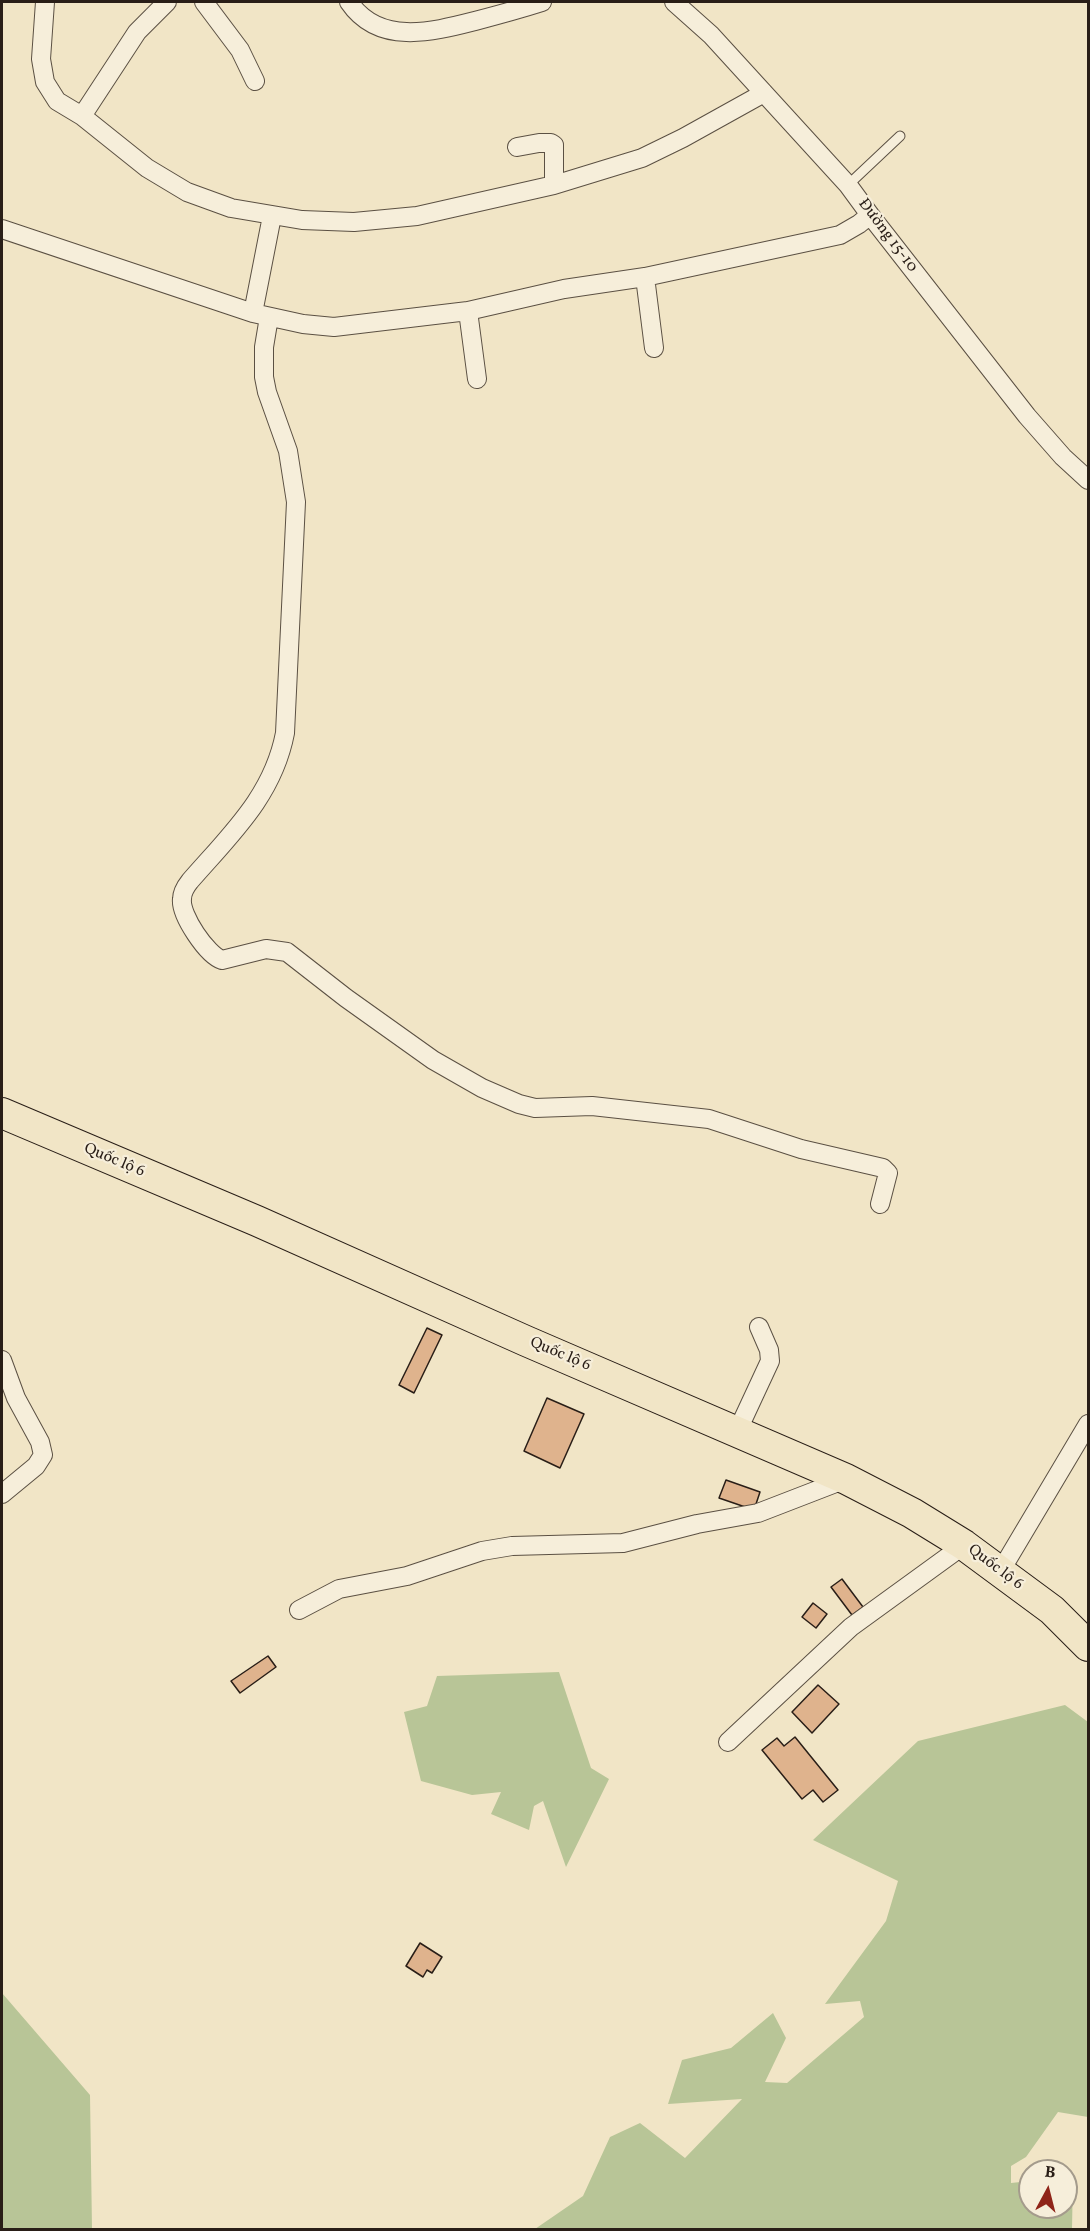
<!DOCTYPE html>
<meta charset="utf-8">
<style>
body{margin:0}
#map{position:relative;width:1090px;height:2231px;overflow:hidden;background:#f1e5c6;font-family:Vollkorn,serif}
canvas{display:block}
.frame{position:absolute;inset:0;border:3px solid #291e17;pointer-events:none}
.north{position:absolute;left:1018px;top:2159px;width:60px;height:60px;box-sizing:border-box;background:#f6eeda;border:2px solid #a49b8c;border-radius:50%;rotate:7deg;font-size:16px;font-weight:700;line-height:24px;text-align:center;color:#291e17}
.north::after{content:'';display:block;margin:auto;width:21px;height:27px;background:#8f2418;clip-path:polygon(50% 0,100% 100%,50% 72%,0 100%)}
</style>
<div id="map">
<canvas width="1090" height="2231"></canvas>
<div class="frame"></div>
<div class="north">B</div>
</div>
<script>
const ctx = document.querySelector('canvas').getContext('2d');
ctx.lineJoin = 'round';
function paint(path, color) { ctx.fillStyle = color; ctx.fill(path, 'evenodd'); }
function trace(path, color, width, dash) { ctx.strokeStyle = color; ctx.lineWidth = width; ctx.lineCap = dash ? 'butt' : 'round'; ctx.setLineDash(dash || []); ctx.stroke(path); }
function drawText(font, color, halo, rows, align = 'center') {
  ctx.font = font + ' Vollkorn,serif'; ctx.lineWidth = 4.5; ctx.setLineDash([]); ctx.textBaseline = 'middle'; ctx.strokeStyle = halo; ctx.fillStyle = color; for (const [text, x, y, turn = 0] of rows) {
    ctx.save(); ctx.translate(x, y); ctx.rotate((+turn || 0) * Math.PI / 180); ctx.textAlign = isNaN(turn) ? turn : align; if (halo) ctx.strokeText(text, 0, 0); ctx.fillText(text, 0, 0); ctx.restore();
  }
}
paint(new Path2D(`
 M 559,1672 L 591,1768 L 609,1779 L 566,1867 L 543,1801 L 534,1806 L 529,1830 L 491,1814 L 501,1792 L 472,1795 L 421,1781 L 404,1712 L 427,1706 L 437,1676 Z
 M 1065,1705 L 1088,1722 L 1088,2117 L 1058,2112 L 1026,2157 L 1011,2166 L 1011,2183 L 1030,2181 L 1030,2207 L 1066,2207 L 1066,2176 L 1073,2175 L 1072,2229 L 535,2229 L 583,2196 L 610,2137 L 640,2123 L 685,2158 L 742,2099 L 668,2104 L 682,2060 L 731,2048 L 773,2013 L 786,2038 L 765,2082 L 787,2083 L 864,2017 L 860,2001 L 825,2004 L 886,1921 L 898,1881 L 813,1840 L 918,1741 Z
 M 2,1993 L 90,2095 L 92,2229 L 2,2229 Z`), '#b8c597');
const building = new Path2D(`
 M 427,1328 L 442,1335 L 414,1393 L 399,1385 Z
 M 547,1398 L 584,1414 L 560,1468 L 524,1451 Z
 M 726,1480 L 760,1492 L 754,1510 L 719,1498 Z
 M 842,1579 L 863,1607 L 852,1615 L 831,1587 Z
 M 813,1603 L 827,1614 L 816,1628 L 802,1617 Z
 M 268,1656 L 276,1667 L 240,1693 L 231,1681 Z
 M 818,1685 L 839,1704 L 812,1733 L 792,1712 Z
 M 795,1737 L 838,1790 L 823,1802 L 813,1790 L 802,1799 L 762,1750 L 777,1738 L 784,1746 Z
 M 420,1943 L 442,1957 L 432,1973 L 427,1970 L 423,1977 L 406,1966 Z`);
paint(building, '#dfb38d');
trace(building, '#291e17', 1.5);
const service = new Path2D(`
 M 848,185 L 900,136`);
const minor = new Path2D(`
 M 45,2 L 41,59 L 45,82 L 57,101 L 82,116 L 147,168 L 187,192 L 231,208 L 302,220 L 354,222 L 417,216 L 554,185 L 642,158 L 683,138 L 764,93
 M 204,2 L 240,50 L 255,81
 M 349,2 C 379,46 432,32 475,21 C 498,15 520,9 542,2
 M 674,2 L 711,35 L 848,185 L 870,215 L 1027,416 L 1063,457 L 1088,480
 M 82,116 L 137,32 L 167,2
 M 517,147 L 539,143 L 551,143 L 554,145 L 554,185
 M 2,229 L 253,313 L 303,324 L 334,327 L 468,311 L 564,289 L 645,277 L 840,235 L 859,224 L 870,215
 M 645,277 L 654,348
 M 468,311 L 477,379
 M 253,313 L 272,216
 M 269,317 L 264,347 L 264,377 L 267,392 L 288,451 L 296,502 L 285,733 C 273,796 230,835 190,881 C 186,886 182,892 182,899 C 180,915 207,955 222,960 L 266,949 L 287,952 L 346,998 L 433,1060 L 482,1088 L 519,1104 L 535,1108 L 592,1106 L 709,1119 L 801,1149 L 883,1168 L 888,1173 L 880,1204
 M 2,1360 L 16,1398 L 40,1442 L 43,1455 L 36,1466 L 2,1494
 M 737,1432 L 770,1361 L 769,1350 L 759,1327
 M 1000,1572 L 1088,1424
 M 299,1610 L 339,1589 L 407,1576 L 482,1551 L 512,1546 L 623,1543 L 697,1524 L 758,1513 L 846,1479
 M 728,1742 L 851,1627 L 964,1545`);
const trunk = new Path2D(`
 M 2,1113 L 257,1221 L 526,1341 L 846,1479 L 912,1513 L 964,1545 L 1052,1610 L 1088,1646`);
trace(service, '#5b5043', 11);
trace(minor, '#5b5043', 20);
trace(trunk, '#291e17', 32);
trace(service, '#f6eeda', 9);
trace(minor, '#f6eeda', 18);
trace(trunk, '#f1e5c6', 30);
drawText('16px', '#291e17', '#f6eeda', [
 ["Đường 15-10",887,236,53],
 ["Quốc lộ 6",114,1161,23],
 ["Quốc lộ 6",560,1355,23],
 ["Quốc lộ 6",995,1568,37]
]);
</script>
